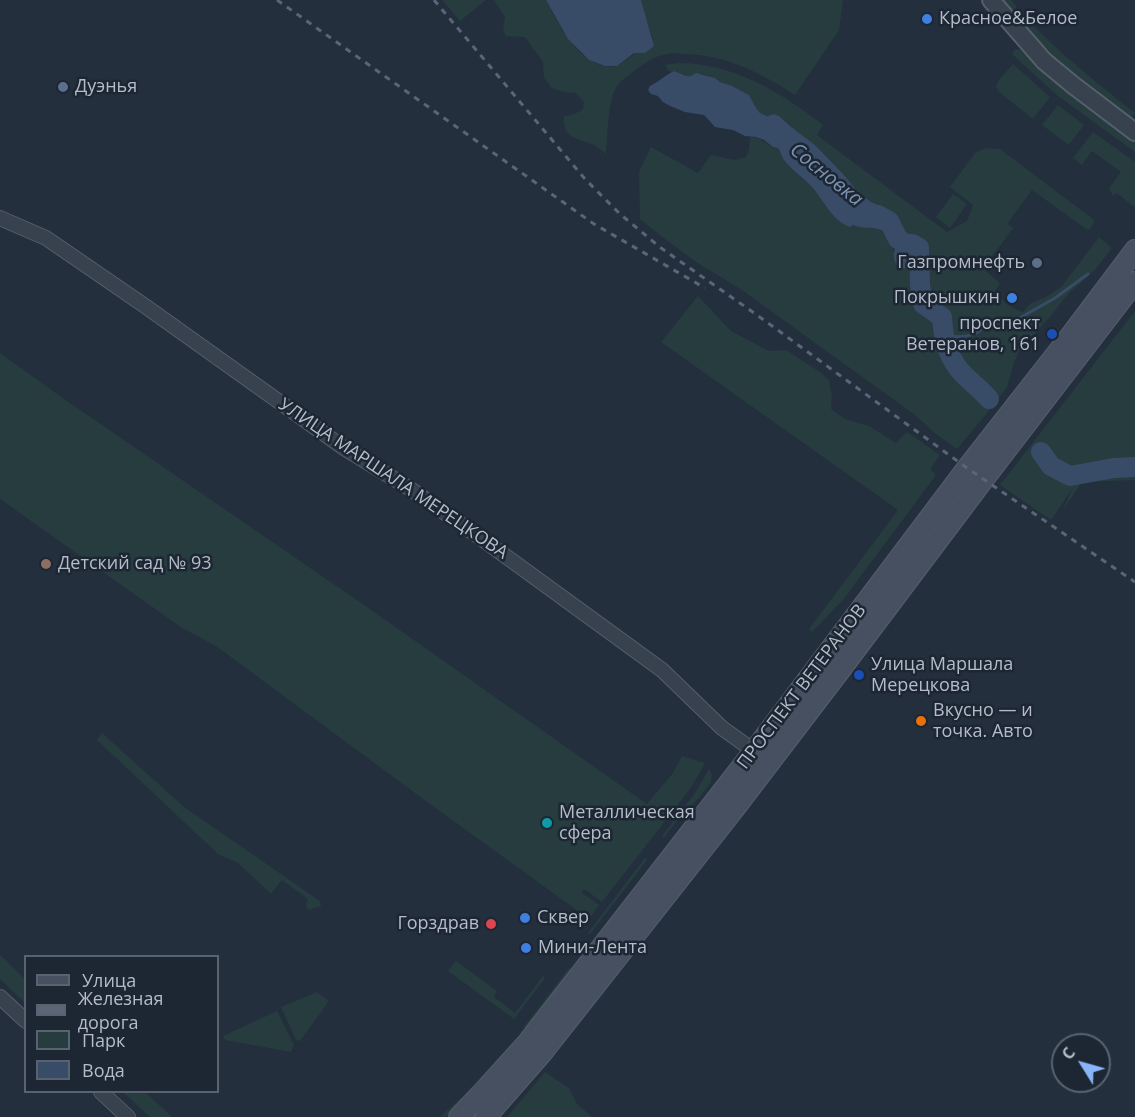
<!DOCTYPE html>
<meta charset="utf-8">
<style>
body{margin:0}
#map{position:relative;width:1135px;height:1117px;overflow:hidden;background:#242f3e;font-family:"Open Sans",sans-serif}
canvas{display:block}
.legend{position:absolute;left:24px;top:955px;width:195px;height:138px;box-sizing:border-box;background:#1d2633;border:2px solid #59626f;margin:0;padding:8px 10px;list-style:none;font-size:18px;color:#b4bcc9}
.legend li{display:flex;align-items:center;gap:12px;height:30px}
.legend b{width:30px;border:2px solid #59626f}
.north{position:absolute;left:1051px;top:1033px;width:60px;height:60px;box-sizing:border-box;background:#1d2633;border:2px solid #59626f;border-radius:50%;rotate:307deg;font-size:16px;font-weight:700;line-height:24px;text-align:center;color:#b4bcc9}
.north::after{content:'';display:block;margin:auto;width:21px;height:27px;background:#8ab4f8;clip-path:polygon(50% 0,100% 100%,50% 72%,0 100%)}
</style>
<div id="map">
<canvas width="1135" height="1117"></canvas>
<ul class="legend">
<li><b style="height:8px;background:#465061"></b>Улица</li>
<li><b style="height:8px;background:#5a6575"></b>Железная дорога</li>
<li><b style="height:16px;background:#263c3f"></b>Парк</li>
<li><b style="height:16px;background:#394c67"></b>Вода</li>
</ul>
<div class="north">С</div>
</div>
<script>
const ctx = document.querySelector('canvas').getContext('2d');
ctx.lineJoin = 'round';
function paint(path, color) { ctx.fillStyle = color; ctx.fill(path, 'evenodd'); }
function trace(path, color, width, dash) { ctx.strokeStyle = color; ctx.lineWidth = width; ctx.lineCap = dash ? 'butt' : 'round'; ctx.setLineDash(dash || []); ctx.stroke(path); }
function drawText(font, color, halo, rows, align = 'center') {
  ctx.font = font + ' "Open Sans",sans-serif'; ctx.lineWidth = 5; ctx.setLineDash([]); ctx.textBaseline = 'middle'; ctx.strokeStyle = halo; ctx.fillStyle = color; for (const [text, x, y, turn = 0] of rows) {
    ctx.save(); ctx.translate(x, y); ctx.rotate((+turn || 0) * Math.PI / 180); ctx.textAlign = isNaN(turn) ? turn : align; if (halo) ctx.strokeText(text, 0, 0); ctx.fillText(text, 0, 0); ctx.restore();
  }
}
paint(new Path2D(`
 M 442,0 L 486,0 L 460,21 Z
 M 494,0 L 546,0 C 558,24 582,72 616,66 C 623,64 645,45 653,39 L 644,13 L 641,0 L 843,0 L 839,30 L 795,95 C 761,73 726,55 685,54 C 678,53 669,53 662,55 C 652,58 642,65 634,71 C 627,77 618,82 615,90 C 607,107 608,135 606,154 C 602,151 598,147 594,145 C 578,138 562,139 564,117 C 571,114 577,114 583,109 L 584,102 L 576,93 L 564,92 L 552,88 L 544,78 L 543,62 L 525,37 L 506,36 L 503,30 L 505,17 Z
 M 1001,0 L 1011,0 L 1024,16 L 1018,20 Z
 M 1031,23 C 1063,56 1098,84 1135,113 L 1130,119 L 1077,78 L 1051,55 L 1025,28 Z
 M 1015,49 L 1021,50 L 1068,92 L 1135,141 L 1135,152 L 1058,96 L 1012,54 Z
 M 678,63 C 733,63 781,92 823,125 L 817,135 L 947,232 L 967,221 L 973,205 L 950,187 L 975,153 L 986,148 L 1000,149 L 1093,219 L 1094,222 L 1090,229 L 1086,229 L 1032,190 L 1007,224 L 1013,228 L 991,258 L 987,256 L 980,266 L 1000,283 L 995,291 C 1004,302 1009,308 1023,312 L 1031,303 L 1046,297 L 1062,286 L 1099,237 L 1112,248 L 1095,270 L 1068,294 L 1050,317 L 1020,349 L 1015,360 L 1007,387 L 998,399 L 991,394 L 953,354 L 946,336 L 944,315 L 927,303 L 922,269 L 922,246 L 905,240 L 902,227 L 889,214 L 886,208 L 871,202 L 859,193 L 844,175 L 815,145 L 790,126 L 779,116 L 774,114 L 767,116 L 760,113 L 756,108 L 749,95 L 732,86 L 720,82 L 715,78 L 702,74 L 688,77 L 683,76 L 674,71 L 670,72 L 665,65 Z
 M 1013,64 L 1050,97 L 1033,119 L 999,92 L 996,86 L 999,80 Z
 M 1058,105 L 1084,125 L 1069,145 L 1042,125 Z
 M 1093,132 L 1135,162 L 1135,204 L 1134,207 L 1117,193 L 1113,196 L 1109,188 L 1121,172 L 1092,151 L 1082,165 L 1073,158 Z
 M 750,137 C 763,137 767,147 778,148 L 785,161 L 802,179 L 811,186 L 839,220 L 846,225 L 878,229 L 888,233 L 896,239 L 893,251 L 907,268 L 907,259 L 913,262 L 919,308 L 938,319 L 942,357 L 991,408 L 957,449 L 936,434 L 915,415 L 739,288 L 696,262 L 661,236 L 640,219 L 639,172 L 651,147 L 698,173 L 711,155 L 734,160 L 746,157 L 749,149 Z
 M 953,194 L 967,204 L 950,228 L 936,217 Z
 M 698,296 L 731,331 L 769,351 L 786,350 L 820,372 L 829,380 L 832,396 L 831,409 L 845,419 L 869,426 L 896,443 L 907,432 L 940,455 L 930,469 L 936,475 L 843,600 L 812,632 L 809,629 L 898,510 L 661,342 Z
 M 1135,311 L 1135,480 L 1082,482 L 1063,510 L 1072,489 L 1051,520 L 1000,485 Z
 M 0,353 L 57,394 L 367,607 L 647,804 L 673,773 L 682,756 L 705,763 L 690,789 L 602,902 L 584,889 L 581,892 L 599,905 L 589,919 L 415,793 L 216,646 L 182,628 L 0,499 Z
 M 102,733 L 184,807 L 320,901 L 321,906 L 308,910 L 306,905 L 308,899 L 282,880 L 271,894 L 238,863 L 218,854 L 97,740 Z
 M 709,769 L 712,774 L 711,782 L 699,798 L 678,819 L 664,838 L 662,836 L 695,793 Z
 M 645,858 L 647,860 L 590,934 L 588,933 Z
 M 0,955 L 25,979 L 25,1003 L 0,979 Z
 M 456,961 L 497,991 L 494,997 L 515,1013 L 543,976 L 545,978 L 514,1019 L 448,971 Z
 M 569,968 L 574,971 L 530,1027 L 523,1028 Z
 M 317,992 L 329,1001 L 300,1041 L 296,1040 L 281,1007 Z
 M 277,1011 L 294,1045 L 291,1052 L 225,1040 L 223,1036 Z
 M 513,1042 L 514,1046 L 465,1099 L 446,1117 L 440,1117 L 462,1097 Z
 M 545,1072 L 569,1088 L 576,1103 L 592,1117 L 507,1117 Z
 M 123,1092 L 145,1092 L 172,1117 L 150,1117 Z`), '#263c3f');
paint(new Path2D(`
 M 546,0 L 641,0 L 654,46 L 645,53 L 634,53 L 617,66 L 605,66 L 589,60 L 568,39 Z
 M 674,71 C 683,74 687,80 696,73 L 715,78 L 720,82 L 732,86 L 749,95 L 756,108 L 760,113 L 767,116 L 774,114 L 779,116 L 790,126 L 815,145 L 844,175 L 859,193 L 871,202 L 886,208 L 889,214 L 902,227 L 896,232 L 896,239 C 891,235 885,231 878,229 C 870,227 862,229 853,225 L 850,227 C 833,222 823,199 811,186 C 803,178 792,170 784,160 C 781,156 781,152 778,148 L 773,147 L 764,140 L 756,137 L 745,136 L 733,130 L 715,127 L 704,115 L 685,112 L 670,106 L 663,102 L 658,96 L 651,94 L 648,90 L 650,86 C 659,82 665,75 674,71 Z
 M 898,239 L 906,244 L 912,244 L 907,252 L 907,268 L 899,269 C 891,258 894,250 898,239 Z`), '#394c67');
trace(new Path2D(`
 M 944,336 C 955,337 967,338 978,332 C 982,329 985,325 989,323 C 999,318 1009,323 1018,319 L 1055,298 L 1088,274`), '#394c67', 3);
trace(new Path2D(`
 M 878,215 L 889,221 L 898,239 L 906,244 L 912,244 L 919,248 L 920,285 L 923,304 L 942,317 C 943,335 946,352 958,368 C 966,379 980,388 989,399
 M 1041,452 L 1051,466 L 1070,476 L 1114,468 L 1135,467`), '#394c67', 20);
const minor = new Path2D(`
 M 0,218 L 46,238 L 145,306 L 344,448 L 412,490 L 478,536 L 662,670 L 722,728 L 761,756
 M 0,997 L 26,1021
 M 101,1092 L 128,1117`);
const tertiary = new Path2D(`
 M 991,0 L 1044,61 L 1073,85 L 1135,132`);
const secondary = new Path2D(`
 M 459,1117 L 484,1091 L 528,1042 L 663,868 L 754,751 L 967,468 L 1065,343 L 1135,250
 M 486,1117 L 542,1053 L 735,808 L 841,669 L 984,479 L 1135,282`);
trace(minor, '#565f6c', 16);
trace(tertiary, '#565f6c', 20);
trace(secondary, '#565f6c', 22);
trace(minor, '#38414e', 14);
trace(tertiary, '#38414e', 16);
trace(secondary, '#465061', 20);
trace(new Path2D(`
 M 277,0 L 594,224 L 705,288
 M 434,0 L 585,179 L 620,214 L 661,248 L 757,315 L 967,468 L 1135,582`), '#5a6575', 3, [6, 6]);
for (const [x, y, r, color] of [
 [927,19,6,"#3f7fe0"],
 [63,87,6,"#5c6f8a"],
 [1037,263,6,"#5c6f8a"],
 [1012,298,6,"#3f7fe0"],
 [1052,334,6,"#1a4fb4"],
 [46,564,6,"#8d6e63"],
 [859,675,6,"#1a4fb4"],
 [921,721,6,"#e8710a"],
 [547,823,6,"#0f9aa8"],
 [525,918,6,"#3f7fe0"],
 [491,924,6,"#e0444e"],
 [526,948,6,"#3f7fe0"]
]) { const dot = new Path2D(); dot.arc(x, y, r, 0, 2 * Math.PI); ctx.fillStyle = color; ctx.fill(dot); trace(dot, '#1d2633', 2); }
drawText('18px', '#b4bcc9', '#1d2633', [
 ["Красное&Белое",939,19],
 ["Дуэнья",75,87],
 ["Газпромнефть",1025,263,"right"],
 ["Покрышкин",1000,298,"right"],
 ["проспект",1040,324,"right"],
 ["Ветеранов, 161",1040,345,"right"],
 ["Детский сад № 93",58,564],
 ["Улица Маршала",871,665],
 ["Мерецкова",871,686],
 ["Вкусно — и",933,711],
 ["точка. Авто",933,732],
 ["Металлическая",559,813],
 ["сфера",559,834],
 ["Сквер",537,918],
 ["Горздрав",479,924,"right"],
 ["Мини-Лента",538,948]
], 'left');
drawText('18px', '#b4bcc9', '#1d2633', [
 ["УЛИЦА МАРШАЛА МЕРЕЦКОВА",393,479,34],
 ["ПРОСПЕКТ ВЕТЕРАНОВ",802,687,-53]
]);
drawText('italic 20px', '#7c92b1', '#1d2633', [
 ["Сосновка",826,175,39]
]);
</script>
